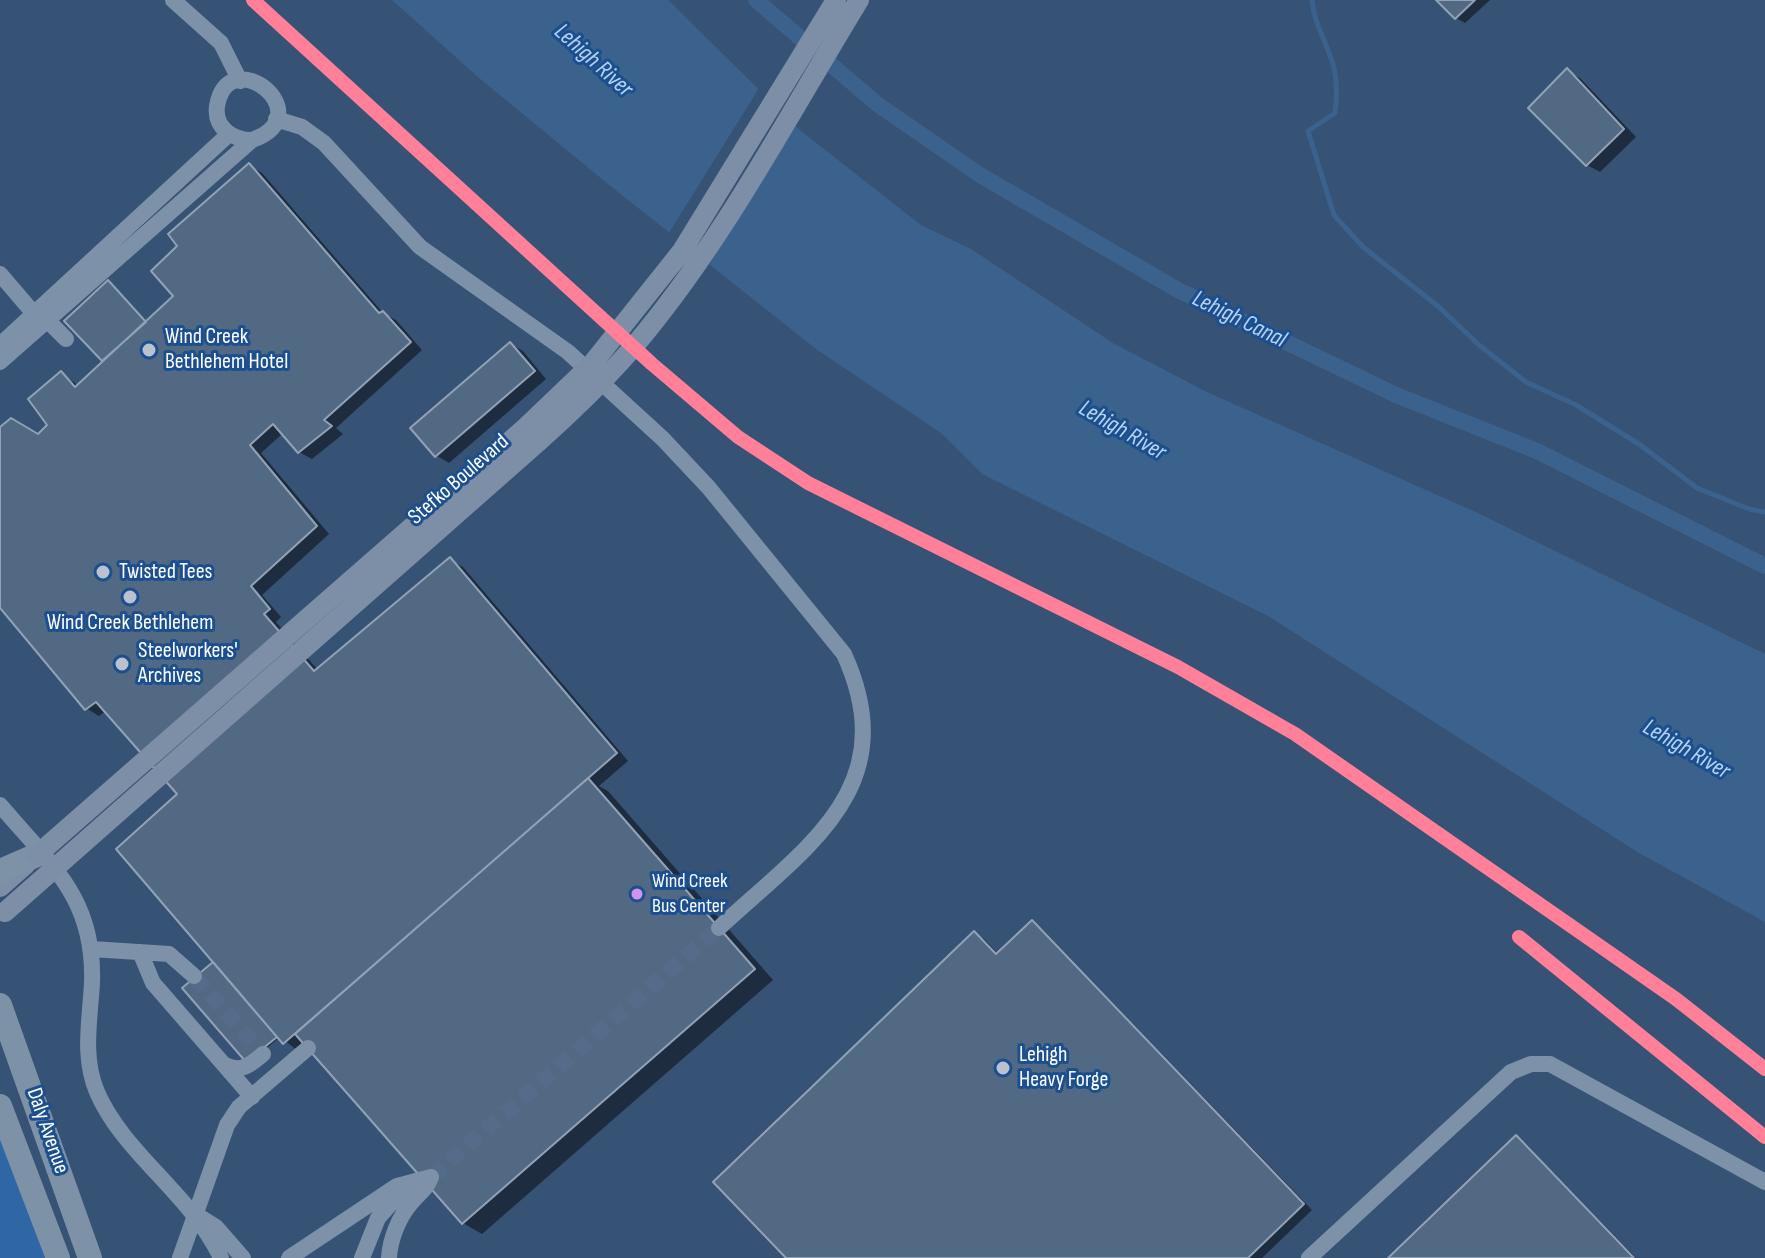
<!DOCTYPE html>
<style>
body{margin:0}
canvas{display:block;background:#365274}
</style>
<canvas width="1765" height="1258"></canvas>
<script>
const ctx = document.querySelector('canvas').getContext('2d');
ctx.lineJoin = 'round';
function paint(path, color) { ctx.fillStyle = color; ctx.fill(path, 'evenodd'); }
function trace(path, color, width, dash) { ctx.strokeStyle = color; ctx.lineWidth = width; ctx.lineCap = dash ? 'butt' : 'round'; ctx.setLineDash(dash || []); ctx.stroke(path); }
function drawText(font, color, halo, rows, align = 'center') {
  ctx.font = font + ' "Sofia Sans Condensed",sans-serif'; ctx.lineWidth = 6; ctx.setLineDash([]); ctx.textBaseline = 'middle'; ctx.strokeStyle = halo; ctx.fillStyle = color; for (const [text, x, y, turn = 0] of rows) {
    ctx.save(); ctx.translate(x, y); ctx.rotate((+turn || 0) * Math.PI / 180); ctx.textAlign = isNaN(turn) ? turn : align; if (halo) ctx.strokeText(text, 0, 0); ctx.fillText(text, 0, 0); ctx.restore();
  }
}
paint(new Path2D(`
 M 0,1137 L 45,1258 L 0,1258 Z`), '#2f66a5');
paint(new Path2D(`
 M 392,0 L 668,0 L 801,131 L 921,225 L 971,249 L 1113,343 L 1207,392 L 1482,515 L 1765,654 L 1765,922 L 1639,853 L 1268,616 L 982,474 L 941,433 L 816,349 L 608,184 L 479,78 Z`), '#3b618d');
paint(new Path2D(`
 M 761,85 L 798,122 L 707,268 L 667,236 Z`), '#365274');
paint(new Path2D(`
 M 1439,0 L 1490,0 L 1465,23 L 1456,18 Z
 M 1567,71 L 1580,78 L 1636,137 L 1600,172 L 1587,165 Z
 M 250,166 L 262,173 L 384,314 L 396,320 L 422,350 L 336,428 L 343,434 L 312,459 L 299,452 L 283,433 L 261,453 L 329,534 L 262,595 L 281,617 L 276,622 L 318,670 L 450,560 L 463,567 L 628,761 L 599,786 L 608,791 L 773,980 L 482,1234 L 463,1223 L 306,1042 L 297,1050 L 280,1037 L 250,1062 L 220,969 L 180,795 L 106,711 L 99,716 L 86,708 L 0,605 L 0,429 L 39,436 L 50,425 L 61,373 L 79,386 L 106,361 L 67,321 L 147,324 L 176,296 L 180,246 Z
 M 510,344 L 523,351 L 546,379 L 449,463 L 437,456 Z
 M 1032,923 L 1041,928 L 1312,1210 L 1262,1258 L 789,1258 L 975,934 L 984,939 L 999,955 Z
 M 1516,1138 L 1525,1143 L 1636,1258 L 1391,1258 Z`), '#0007');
trace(new Path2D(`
 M 1312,0 C 1314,25 1328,44 1334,68 C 1337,82 1337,98 1335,113 L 1308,131 L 1334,215 L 1363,247 L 1439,307 L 1479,345 L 1526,382 L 1576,405 L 1639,444 L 1697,488 L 1749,509 L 1765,512`), '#3b618d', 5);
trace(new Path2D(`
 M 756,0 L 877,104 L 980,175 L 1178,290 L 1396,395 L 1537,451 L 1765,566`), '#3b618d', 16);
const building = new Path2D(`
 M 1436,0 L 1475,0 L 1455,19 Z
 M 1567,68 L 1624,129 L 1586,166 L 1528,108 Z
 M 249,163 L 379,313 L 383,311 L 411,342 L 324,420 L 332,426 L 298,453 L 273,424 L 250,445 L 317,526 L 251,586 L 270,609 L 264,614 L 314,671 L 450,557 L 617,753 L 283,1044 L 116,849 L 177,794 L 96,702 L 85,710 L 0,608 L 0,427 L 11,418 L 38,434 L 47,425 L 28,399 L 61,371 L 75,387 L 173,296 L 151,271 L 177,246 L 168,234 Z
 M 108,280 L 146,322 L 102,361 L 64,321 Z
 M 510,342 L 535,371 L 435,457 L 410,428 Z
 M 588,778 L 755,969 L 462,1224 L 295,1034 Z
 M 1032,920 L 1304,1204 L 1248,1258 L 786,1258 L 713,1182 L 974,931 L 996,954 Z
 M 213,962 L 277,1037 L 246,1062 L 182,988 Z
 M 1516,1135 L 1634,1258 L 1388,1258 Z`);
paint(building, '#526984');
trace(building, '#92a2b6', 2);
trace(new Path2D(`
 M 194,976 L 259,1049
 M 431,1177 L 719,928`), '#546c89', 16, [16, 8]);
trace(new Path2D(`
 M 173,0 L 221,43 L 240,81
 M 276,119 L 302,127 L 324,143 L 420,247 L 568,352 L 663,439 L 709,488 L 844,654 C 905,788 806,847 719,928
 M 0,274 L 30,309 L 43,316 L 66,339
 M 0,345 L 229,134
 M 0,362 L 252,140 C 323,115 229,40 217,106 C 214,128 233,140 252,140
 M 0,805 C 51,865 95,898 92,983 C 90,1020 82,1057 97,1092 C 123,1153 191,1194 221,1258
 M 92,949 L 169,954 L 194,976
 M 140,952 L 153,983 L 252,1097
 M 225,1065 C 241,1073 250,1065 263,1054
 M 200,1217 L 216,1227 L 243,1258
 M 180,1258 L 227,1125 L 239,1107 L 308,1048
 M 289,1258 L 397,1186 L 431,1177 C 427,1189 419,1193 411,1203 C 399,1217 390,1239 389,1258
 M 362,1258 L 378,1218 L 403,1190
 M 1309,1258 L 1511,1072 L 1531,1064 L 1550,1064 L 1765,1182`), '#7d92a8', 16);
trace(new Path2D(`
 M 0,887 L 25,865`), '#7d8ea7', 20);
trace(new Path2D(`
 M 0,871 L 37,855
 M 0,1005 L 90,1258
 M 0,1106 L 58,1258`), '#7e92a7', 24);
trace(new Path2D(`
 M 37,855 L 525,428 L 592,364 L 682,251 L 836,0
 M 5,912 L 538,442 C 576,408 613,373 645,333 C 727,233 791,111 859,0`), '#7d8ea7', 20);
trace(new Path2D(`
 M 253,0 L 652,364 L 738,437 L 808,483 L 1178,667 L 1295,734 L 1676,999 L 1765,1069
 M 1519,937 L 1765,1137`), '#ff8098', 14);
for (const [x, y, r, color] of [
 [149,350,8,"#b9c2ce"],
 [103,572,8,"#b9c2ce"],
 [130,597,8,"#b9c2ce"],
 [122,664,8,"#b9c2ce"],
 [637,894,7,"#d193ec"],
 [1003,1068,8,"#b9c2ce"]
]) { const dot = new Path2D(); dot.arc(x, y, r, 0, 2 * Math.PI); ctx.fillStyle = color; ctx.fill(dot); trace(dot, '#1b4f8f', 3); }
drawText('20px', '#fff', '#1b4f8f', [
 ["Wind Creek",652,882],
 ["Bus Center",652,907]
], 'left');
drawText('22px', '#fff', '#1b4f8f', [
 ["Wind Creek",165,337],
 ["Bethlehem Hotel",165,362],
 ["Twisted Tees",119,572],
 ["Wind Creek Bethlehem",130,623,"center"],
 ["Steelworkers'",138,651],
 ["Archives",138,676],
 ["Lehigh",1019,1055],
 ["Heavy Forge",1019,1080]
], 'left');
drawText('22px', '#fff', '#1b4f8f', [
 ["Stefko Boulevard",459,480,-41],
 ["Daly Avenue",47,1131,71]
]);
drawText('italic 24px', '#b5d3f5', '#1b4f8f', [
 ["Lehigh River",593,61,42],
 ["Lehigh Canal",1239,320,26],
 ["Lehigh River",1122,431,30],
 ["Lehigh River",1686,750,30]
]);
</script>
